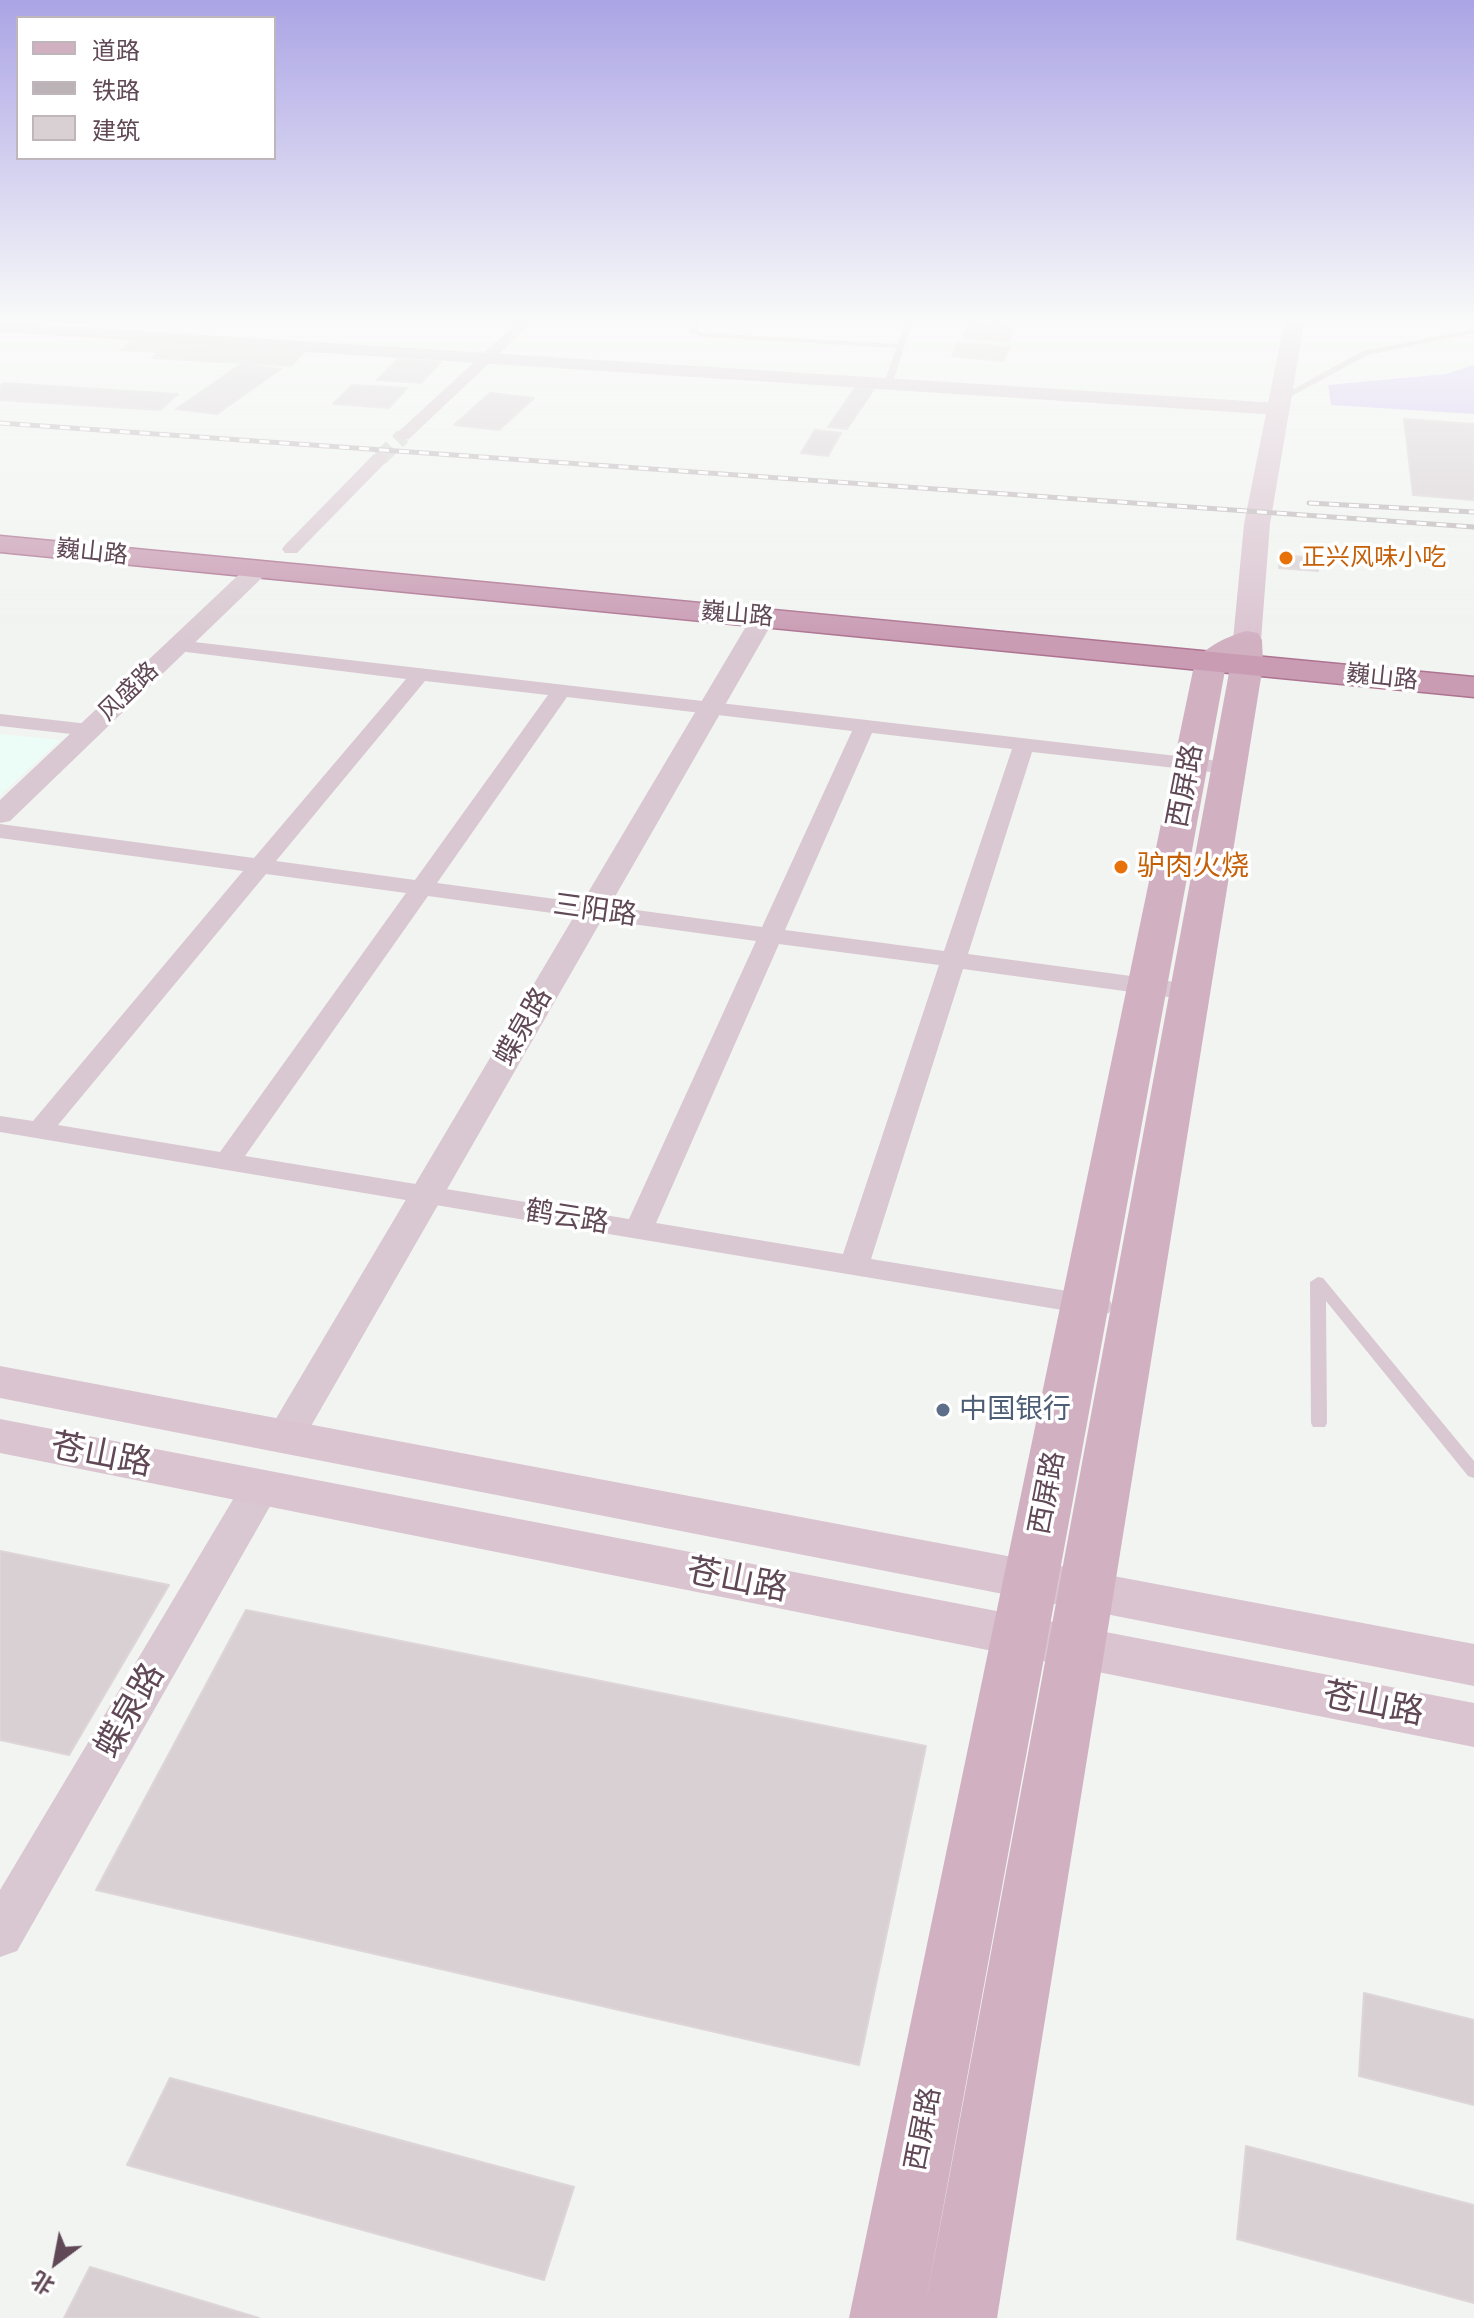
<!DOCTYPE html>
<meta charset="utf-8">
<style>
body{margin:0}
#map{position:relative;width:1474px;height:2318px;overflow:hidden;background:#f1f4f1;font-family:Arial,"Noto Sans SC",sans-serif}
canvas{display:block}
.legend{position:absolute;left:16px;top:16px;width:260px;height:144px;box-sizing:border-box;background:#fff;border:2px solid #bfb6bb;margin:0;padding:10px 14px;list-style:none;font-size:24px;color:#604856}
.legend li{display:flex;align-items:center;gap:16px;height:40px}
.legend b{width:40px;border:2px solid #bfb6bb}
.north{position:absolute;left:16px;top:2222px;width:80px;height:80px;-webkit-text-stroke:6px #fff;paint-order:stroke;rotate:212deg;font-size:22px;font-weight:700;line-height:32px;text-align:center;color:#604856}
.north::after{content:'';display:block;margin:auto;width:28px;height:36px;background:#604856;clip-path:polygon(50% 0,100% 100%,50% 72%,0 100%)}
</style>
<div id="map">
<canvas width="1474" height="2318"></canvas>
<ul class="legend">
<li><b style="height:10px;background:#d1b0c2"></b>道路</li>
<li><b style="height:10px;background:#bcb3b7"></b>铁路</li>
<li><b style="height:22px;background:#d9d0d4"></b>建筑</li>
</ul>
<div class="north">北</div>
</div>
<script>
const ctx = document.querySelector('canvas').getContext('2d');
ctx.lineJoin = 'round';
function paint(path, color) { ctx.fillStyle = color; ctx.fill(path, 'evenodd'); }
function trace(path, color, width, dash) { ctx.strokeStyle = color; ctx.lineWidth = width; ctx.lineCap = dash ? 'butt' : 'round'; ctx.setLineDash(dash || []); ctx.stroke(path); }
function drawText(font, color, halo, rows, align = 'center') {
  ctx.font = font + ' Arial,"Noto Sans SC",sans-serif'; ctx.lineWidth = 7; ctx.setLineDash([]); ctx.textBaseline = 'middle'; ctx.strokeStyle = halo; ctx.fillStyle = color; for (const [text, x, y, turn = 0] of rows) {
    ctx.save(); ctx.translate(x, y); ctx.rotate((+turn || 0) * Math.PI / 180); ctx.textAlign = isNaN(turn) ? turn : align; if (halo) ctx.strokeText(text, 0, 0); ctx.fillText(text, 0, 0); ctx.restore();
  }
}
paint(new Path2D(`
 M 0,734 L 60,740 L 0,795 Z`), '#ecfdf7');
paint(new Path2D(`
 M 1474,365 L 1474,414 L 1331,405 L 1328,385 L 1446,374 Z`), '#d1bff2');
const building = new Path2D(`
 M 969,321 L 1014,324 L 1009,341 L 963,338 Z
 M 132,341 L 169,343 L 159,352 L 121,350 Z
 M 169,343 L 305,351 L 291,366 L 152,358 Z
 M 958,343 L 1010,347 L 1003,361 L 952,356 Z
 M 398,359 L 441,362 L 421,383 L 377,380 Z
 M 241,364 L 281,369 L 217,414 L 176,409 Z
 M 4,383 L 178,394 L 160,410 L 0,400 L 0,386 Z
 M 352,385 L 407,388 L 389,408 L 333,404 Z
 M 855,388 L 874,389 L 847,429 L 828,427 Z
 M 490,393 L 534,398 L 499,430 L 454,425 Z
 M 1404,419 L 1474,424 L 1474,500 L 1413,495 Z
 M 815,430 L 841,433 L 828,456 L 801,453 Z
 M 1280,555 L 1318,558 L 1318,571 L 1279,568 Z
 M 0,1551 L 169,1585 L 69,1755 L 0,1740 Z
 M 246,1610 L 926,1746 L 859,2065 L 96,1890 Z
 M 1364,1993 L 1474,2020 L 1474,2105 L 1359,2076 Z
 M 170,2078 L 574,2187 L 544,2280 L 127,2165 Z
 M 1246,2146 L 1474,2205 L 1474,2303 L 1237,2239 Z
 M 90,2267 L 259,2318 L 64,2318 Z`);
paint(building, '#d9d0d4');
trace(building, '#ddd5d8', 2);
trace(new Path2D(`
 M 380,458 L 403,436`), '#d4d2d2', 16, [16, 8]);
const trunk = new Path2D(`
 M 0,536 L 1474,677 L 1474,697 L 0,552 Z`);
trace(trunk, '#ad7391', 3);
paint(new Path2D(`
 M 694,318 L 702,318 L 697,331 L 704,333 L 898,344 L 906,318 L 914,318 L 892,384 L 888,386 L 884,384 L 896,348 L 703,337 L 689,332 Z
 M 1474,329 L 1474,333 L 1368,355 L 1284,400 L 1277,398 L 1363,351 Z
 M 1318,1277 L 1323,1278 L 1474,1461 L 1474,1478 L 1468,1476 L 1326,1301 L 1327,1423 L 1325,1427 L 1313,1427 L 1311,1423 L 1310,1282 Z`), '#d9c8d1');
paint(new Path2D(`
 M 522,318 L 537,318 L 409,439 L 397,439 L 397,433 Z
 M 380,453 L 388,458 L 386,462 L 297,553 L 285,553 L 282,549 L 285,545 L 374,454 Z
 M 177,640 L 1237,763 L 1240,768 L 1237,773 L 1229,774 L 1032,752 L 968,954 L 1190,984 L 1199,987 L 1203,992 L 1199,997 L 1190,1000 L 963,969 L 871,1259 L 1098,1296 L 1109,1299 L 1113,1306 L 1109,1313 L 1098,1316 L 0,1132 L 0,1116 L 33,1121 L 243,871 L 0,838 L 0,824 L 254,858 L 406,679 L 170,650 L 167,646 ZM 425,681 L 548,695 L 415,880 L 276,861 ZM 567,697 L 852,731 L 762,927 L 437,883 ZM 872,733 L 1012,749 L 944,951 L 785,930 ZM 266,874 L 406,893 L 220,1152 L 58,1125 ZM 428,896 L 756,941 L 629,1219 L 245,1156 ZM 779,944 L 939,965 L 843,1254 L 656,1223 Z
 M 0,714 L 89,724 L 99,730 L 89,736 L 0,726 Z`), '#d9c8d1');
paint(new Path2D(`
 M 0,322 L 1279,403 L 1289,409 L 1279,415 L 0,332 Z
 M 258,562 L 266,564 L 269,569 L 266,574 L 10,821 L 0,823 L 0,800 L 250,564 Z
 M 763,611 L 771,613 L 775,618 L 299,1447 L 285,1451 L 271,1447 L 265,1437 L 271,1427 L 751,618 L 755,613 Z
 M 261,1472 L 275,1476 L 281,1487 L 17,1951 L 0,1957 L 0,1890 L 247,1476 Z`), '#d9c8d1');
paint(new Path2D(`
 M 1285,318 L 1305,318 L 1270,524 L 1261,640 L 1257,646 L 1247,648 L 1237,646 L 1233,640 L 1244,524 Z
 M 0,1366 L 1474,1644 L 1474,1686 L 0,1398 Z
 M 0,1419 L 1474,1703 L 1474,1747 L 0,1453 Z`), '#dac4d0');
paint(new Path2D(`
 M 1247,631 L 1258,633 L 1262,640 L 1263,665 L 997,2318 L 923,2318 L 1231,662 L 1226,665 L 923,2318 L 849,2318 L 1195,661 C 1205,647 1230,635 1247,631 Z`), '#d1b0c2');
paint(trunk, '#c99cb4');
const rail = new Path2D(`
 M 0,423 L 1474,527
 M 1309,503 L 1474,512`);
trace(rail, '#bcb3b7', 5);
trace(rail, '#fff', 3, [10]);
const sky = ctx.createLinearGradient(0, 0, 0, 642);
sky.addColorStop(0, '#aba4e5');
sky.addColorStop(0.5, '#f9faf9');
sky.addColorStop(1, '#f9faf900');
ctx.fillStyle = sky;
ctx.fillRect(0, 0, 1474, 642);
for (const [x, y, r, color] of [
 [1286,558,8,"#e8710a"],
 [1121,867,8,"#e8710a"],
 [943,1410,8,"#5c6f8a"]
]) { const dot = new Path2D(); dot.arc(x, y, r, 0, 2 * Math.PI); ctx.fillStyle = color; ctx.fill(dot); trace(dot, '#fff', 3); }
drawText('24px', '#604856', '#fff', [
 ["巍山路",92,553,6],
 ["巍山路",737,615,5],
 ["巍山路",1382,678,6],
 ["风盛路",129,692,-44]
]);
drawText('24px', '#c56008', '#fff', [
 ["正兴风味小吃",1302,558]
], 'left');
drawText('28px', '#604856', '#fff', [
 ["西屏路",1186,786,-79],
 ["三阳路",595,911,8],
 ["蝶泉路",524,1027,-60],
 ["鹤云路",567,1218,9],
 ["西屏路",1048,1493,-79],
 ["西屏路",924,2129,-79]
]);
drawText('28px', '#c56008', '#fff', [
 ["驴肉火烧",1137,867]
], 'left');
drawText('28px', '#4e5e75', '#fff', [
 ["中国银行",959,1410]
], 'left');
drawText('34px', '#604856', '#fff', [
 ["苍山路",101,1456,11],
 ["苍山路",737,1581,11],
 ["苍山路",1373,1705,11],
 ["蝶泉路",131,1711,-60]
]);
</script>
